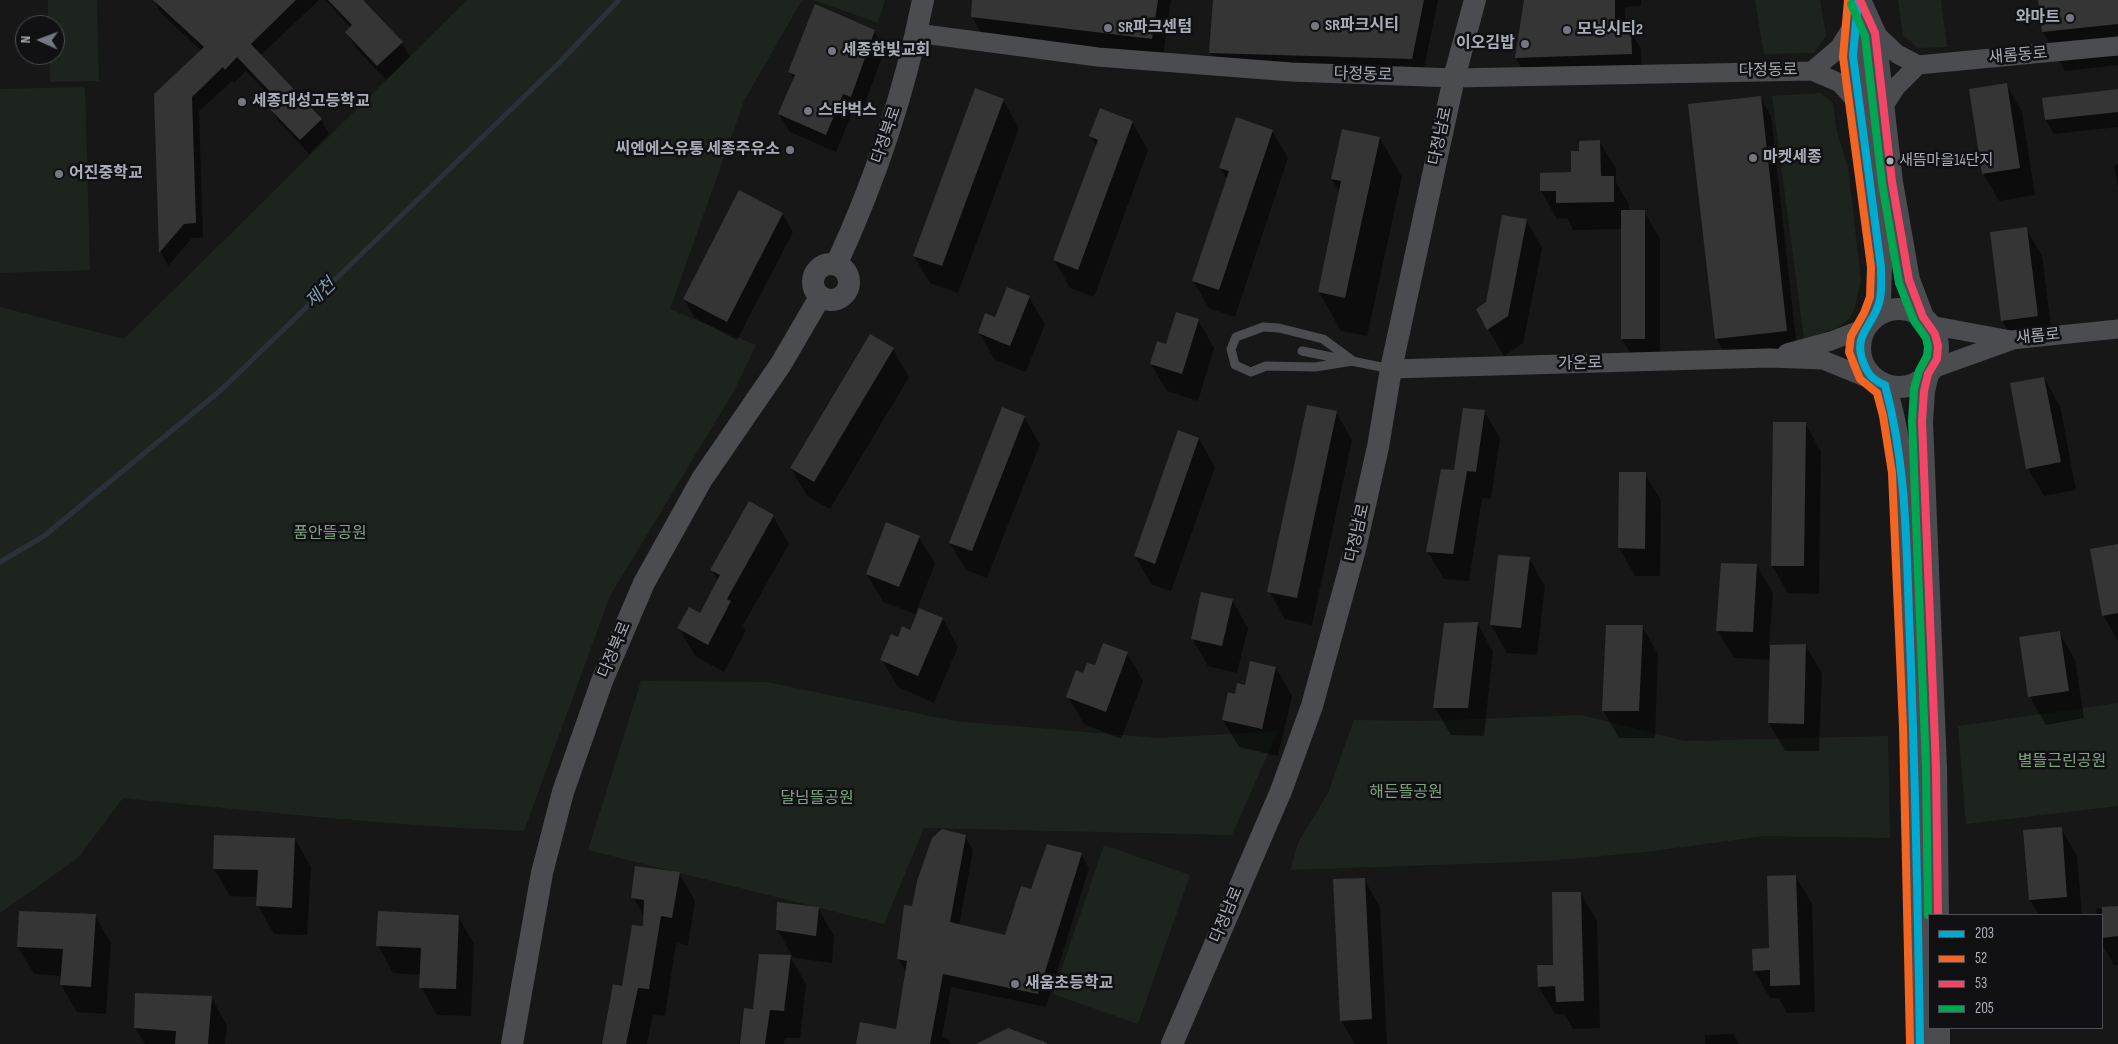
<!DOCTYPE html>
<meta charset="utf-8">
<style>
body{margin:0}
#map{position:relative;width:2118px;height:1044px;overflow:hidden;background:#171717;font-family:"Sofia Sans Condensed",sans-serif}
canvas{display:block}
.legend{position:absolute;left:1928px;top:914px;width:175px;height:115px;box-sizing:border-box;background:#111113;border:1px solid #4d4f55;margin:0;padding:6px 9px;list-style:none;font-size:15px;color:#a8adb8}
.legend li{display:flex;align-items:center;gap:10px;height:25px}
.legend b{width:25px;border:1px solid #4d4f55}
.north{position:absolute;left:15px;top:15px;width:50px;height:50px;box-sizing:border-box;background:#111113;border:1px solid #4d4f55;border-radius:50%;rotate:272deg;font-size:14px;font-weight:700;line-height:20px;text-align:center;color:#a8adb8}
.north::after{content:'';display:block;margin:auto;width:18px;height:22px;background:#757880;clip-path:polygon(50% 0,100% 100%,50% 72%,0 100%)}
</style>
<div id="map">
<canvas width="2118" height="1044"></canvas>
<ul class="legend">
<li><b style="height:6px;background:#00a9ce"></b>203</li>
<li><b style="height:6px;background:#f26522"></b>52</li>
<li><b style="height:6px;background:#f34667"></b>53</li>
<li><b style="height:6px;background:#00a651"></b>205</li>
</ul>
<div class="north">N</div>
</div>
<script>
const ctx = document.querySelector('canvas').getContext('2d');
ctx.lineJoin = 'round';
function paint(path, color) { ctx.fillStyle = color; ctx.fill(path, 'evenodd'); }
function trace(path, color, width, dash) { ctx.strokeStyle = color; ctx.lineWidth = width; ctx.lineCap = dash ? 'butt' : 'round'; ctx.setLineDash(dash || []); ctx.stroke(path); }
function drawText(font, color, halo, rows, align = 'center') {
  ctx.font = font + ' "Sofia Sans Condensed","Noto Sans KR",sans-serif'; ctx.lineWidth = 5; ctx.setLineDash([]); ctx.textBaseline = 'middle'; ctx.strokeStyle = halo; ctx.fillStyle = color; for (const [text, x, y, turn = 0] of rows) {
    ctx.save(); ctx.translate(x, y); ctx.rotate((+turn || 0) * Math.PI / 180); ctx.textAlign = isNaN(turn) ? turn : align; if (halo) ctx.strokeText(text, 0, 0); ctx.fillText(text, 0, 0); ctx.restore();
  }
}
paint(new Path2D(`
 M 48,0 L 97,0 L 99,81 L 50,82 L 49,55 L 55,55 L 55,25 L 48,25 Z
 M 467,0 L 802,0 L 744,101 L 670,309 L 756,345 L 734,391 L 610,596 L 524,831 C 389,826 257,811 123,798 L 78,858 L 0,913 L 0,307 L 124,339 Z
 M 814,0 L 885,0 L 878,23 Z
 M 1755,0 L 1820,0 L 1826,36 L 1814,53 L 1764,54 Z
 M 1898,0 L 1941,0 L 1947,47 L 1918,48 L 1903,35 Z
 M 85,87 L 90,270 L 0,273 L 0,89 Z
 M 1821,93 L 1833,103 L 1837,132 L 1848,167 L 1861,280 L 1855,307 L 1850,318 L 1837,328 L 1804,339 L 1772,96 Z
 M 641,681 L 767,682 L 954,721 L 1159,738 L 1278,731 L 1232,835 L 924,828 L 884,924 L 588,850 Z
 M 2118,703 L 2118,806 L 1966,824 L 1958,726 Z
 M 1582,715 L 1685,741 L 1888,736 L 1890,838 L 1765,836 L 1645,852 L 1549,861 L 1290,870 L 1298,843 L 1328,793 L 1354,720 L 1423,721 Z
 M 1104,845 L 1190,875 L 1138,1024 L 1053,994 Z`), '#1d241e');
paint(new Path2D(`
 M 154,0 L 319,0 L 260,56 L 321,120 L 329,134 L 309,154 L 280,123 L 272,109 L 278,104 L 246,71 L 234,83 L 232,81 L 199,111 L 203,237 L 192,238 L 168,266 L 161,253 L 155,95 L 202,51 L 161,13 Z
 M 325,0 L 361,0 L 402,43 L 410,57 L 386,80 L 355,47 L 347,33 L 351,28 Z
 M 973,0 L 1171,0 L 1163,58 L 983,36 L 972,17 Z
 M 1214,0 L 1438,0 L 1422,78 L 1221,71 L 1210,52 Z
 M 1526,0 L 1641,0 L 1641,6 L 1625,7 L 1625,31 L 1630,30 L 1641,49 L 1642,73 L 1527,77 L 1516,58 Z
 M 2040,0 L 2118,0 L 2118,65 L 2065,71 L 2043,32 Z
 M 874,31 L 885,49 L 861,114 L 853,111 L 836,152 L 790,132 L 779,114 L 794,80 L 790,72 Z
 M 2006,84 L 2022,112 L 2035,195 L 1999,201 L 1983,173 Z
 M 2118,90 L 2118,127 L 2054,134 L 2046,120 L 2044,99 Z
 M 1760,97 L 1771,116 L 1797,349 L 1727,357 L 1716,338 Z
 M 1003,100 L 1019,128 L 958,293 L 930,283 L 914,256 Z
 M 1132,122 L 1148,150 L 1094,297 L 1070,288 L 1054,260 L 1097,147 L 1091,136 Z
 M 1272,131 L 1288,158 L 1235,317 L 1209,308 L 1193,281 L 1227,179 L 1220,168 Z
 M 1380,138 L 1402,177 L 1367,336 L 1341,331 L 1319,292 L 1340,193 L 1332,179 Z
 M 1600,142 L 1616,169 L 1616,182 L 1629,205 L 1629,211 L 1644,211 L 1660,239 L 1660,366 L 1638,366 L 1622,339 L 1622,229 L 1573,230 L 1567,218 L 1557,219 L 1541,191 L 1541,174 L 1572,174 L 1581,152 Z
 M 2118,164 L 2118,188 L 2114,165 Z
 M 782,213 L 793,232 L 737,340 L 695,318 L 684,299 Z
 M 1526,220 L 1542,248 L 1523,343 L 1504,356 L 1477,310 L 1487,303 Z
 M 2026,228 L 2042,256 L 2053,343 L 2018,348 L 2002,320 Z
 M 1029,297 L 1045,324 L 1026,372 L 995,360 L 979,333 Z
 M 1198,320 L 1214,348 L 1198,401 L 1167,391 L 1151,364 Z
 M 893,349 L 909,377 L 830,509 L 807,496 L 791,468 Z
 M 2044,378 L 2060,406 L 2076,490 L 2044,496 L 2028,468 Z
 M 1484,411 L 1500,438 L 1491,499 L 1482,498 L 1469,581 L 1444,579 L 1428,552 L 1455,471 Z
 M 1336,412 L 1352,440 L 1312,625 L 1285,619 L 1269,591 Z
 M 1024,417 L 1040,444 L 987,578 L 966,570 L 950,543 Z
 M 1805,423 L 1821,451 L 1819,594 L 1788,593 L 1772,566 Z
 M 1199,439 L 1215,467 L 1171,591 L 1151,584 L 1135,556 Z
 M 1620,473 L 1645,474 L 1661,501 L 1660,576 L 1635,576 L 1619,548 Z
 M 773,516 L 789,544 L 743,625 L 746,630 L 724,672 L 695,656 L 679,628 L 701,615 L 718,581 L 712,570 Z
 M 919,537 L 935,564 L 915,614 L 883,602 L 867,574 Z
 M 2118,545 L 2118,641 L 2103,615 Z
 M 1529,558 L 1545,586 L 1537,655 L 1507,653 L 1491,625 Z
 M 1757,565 L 1773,593 L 1769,646 L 1806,646 L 1822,673 L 1819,751 L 1785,751 L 1769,723 L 1771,660 L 1734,658 L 1718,631 Z
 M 1232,600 L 1248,628 L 1237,673 L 1208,666 L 1192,638 Z
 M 943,619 L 958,647 L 934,703 L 898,687 L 882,660 L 898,638 Z
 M 1477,623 L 1493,651 L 1484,736 L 1451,735 L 1435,708 Z
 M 1642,626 L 1658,654 L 1655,738 L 1619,738 L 1603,710 Z
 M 2059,632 L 2075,660 L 2084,718 L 2046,725 L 2030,697 L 2020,638 Z
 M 1127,653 L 1143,681 L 1121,739 L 1084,724 L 1068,697 L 1084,675 Z
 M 1276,668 L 1292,696 L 1278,756 L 1239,747 L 1223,720 L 1236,695 Z
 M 2061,828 L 2077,856 L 2082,915 L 2039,915 L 2030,900 Z
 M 965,836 L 973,850 L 959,926 L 1005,936 L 1032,890 L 1081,854 L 1089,868 L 1046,1007 L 951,987 L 942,1037 L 947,1038 L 951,1044 L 858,1044 L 897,1030 L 906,973 L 898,958 L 913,907 Z
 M 295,839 L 311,867 L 307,935 L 274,934 L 258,906 L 258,897 L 230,896 L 214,869 Z
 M 679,873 L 695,901 L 688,945 L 676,943 L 665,1016 L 653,1015 L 647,1044 L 603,1044 L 644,928 L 645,918 L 633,897 Z
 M 1796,877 L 1812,904 L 1815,1012 L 1787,1013 L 1779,998 L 1770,998 L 1754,970 L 1770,950 Z
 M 1364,879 L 1380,907 L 1387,1044 L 1355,1044 L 1341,1020 Z
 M 1581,893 L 1597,921 L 1600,1028 L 1573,1029 L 1564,1014 L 1555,1014 L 1539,987 L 1555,966 Z
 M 2118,907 L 2118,965 L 2114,965 L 2102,944 L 2102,915 L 2097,915 L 2096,909 Z
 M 818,908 L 834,936 L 832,963 L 790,957 L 806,984 L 800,1038 L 785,1038 L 784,1044 L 741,1044 L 754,1010 L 761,955 L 793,957 L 777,930 Z
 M 95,916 L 111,943 L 106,1014 L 77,1012 L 61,985 L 62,976 L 34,974 L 18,947 Z
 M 458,916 L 474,944 L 471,1016 L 437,1015 L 421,987 L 421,975 L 393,973 L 378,945 Z
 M 211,997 L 227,1025 L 225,1044 L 145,1044 L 135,1028 Z
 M 1734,1034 L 1739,1044 L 1705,1044 L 1705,1035 Z`), '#0007');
trace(new Path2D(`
 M 0,562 L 44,536 L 221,390 L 558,64 L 619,0`), '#2a3239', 5);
paint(new Path2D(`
 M 153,0 L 296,0 L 251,44 L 322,119 L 300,140 L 270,109 L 279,101 L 237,57 L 225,70 L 223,67 L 192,97 L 196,223 L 184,224 L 159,253 L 154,94 L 204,47 Z
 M 328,0 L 363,0 L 403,42 L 377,66 L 345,32 L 352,25 Z
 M 972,0 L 1158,0 L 1152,39 L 971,17 Z
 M 1213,0 L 1424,0 L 1412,59 L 1209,53 Z
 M 1524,0 L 1615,0 L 1615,30 L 1631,29 L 1632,54 L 1515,58 Z
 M 2038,0 L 2118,0 L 2118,24 L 2042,32 Z
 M 815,4 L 875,30 L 851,97 L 843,94 L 826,135 L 778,114 L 795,75 L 788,72 Z
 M 2007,83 L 2020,168 L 1982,174 L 1969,89 Z
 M 975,88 L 1004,99 L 942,266 L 913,256 Z
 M 2118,89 L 2118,112 L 2045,120 L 2042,98 Z
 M 1761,96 L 1787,331 L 1715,339 L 1688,104 Z
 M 1100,108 L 1133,121 L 1078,270 L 1053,260 L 1098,140 L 1089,136 Z
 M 1236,117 L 1273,130 L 1219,290 L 1192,281 L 1229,171 L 1219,168 Z
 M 1342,129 L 1380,137 L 1345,298 L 1318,292 L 1341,181 L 1331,179 Z
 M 1600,140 L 1601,176 L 1614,176 L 1614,202 L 1556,203 L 1556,191 L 1540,191 L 1540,173 L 1571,172 L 1571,151 L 1579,151 L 1579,141 Z
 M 739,190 L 783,213 L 727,322 L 683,299 Z
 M 1621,210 L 1645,210 L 1645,339 L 1621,339 Z
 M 1502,215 L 1527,219 L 1508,316 L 1487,330 L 1476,309 L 1486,302 Z
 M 2027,227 L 2038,316 L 2001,321 L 1990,232 Z
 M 1007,287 L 1030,296 L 1010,346 L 978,333 L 985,313 L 995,317 Z
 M 1176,312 L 1199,319 L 1182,374 L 1150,364 L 1157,341 L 1166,344 Z
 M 870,334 L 894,348 L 814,482 L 790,468 Z
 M 2044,377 L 2061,462 L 2026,469 L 2010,383 Z
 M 1307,405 L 1337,411 L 1297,598 L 1267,592 Z
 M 1002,407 L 1025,416 L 972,551 L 949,543 Z
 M 1463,408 L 1485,410 L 1476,472 L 1467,471 L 1453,554 L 1426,552 L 1441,469 L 1454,470 Z
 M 1773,422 L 1806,422 L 1804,566 L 1771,566 Z
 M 1178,430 L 1199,438 L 1155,564 L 1134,556 Z
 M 1619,472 L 1646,472 L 1645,549 L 1618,548 Z
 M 749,501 L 774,515 L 727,599 L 731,601 L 708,645 L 677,628 L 689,607 L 700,613 L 720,575 L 710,570 Z
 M 886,522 L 920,536 L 899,587 L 866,574 Z
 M 2118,544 L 2118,613 L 2102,616 L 2090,549 Z
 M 1498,555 L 1530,557 L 1521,628 L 1490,625 Z
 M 1721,563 L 1757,564 L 1753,632 L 1716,631 Z
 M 1201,592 L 1233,599 L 1222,646 L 1191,639 Z
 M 919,608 L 943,618 L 918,676 L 880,660 L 891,634 L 898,637 L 902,626 L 910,630 Z
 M 1478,622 L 1468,708 L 1433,708 L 1444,623 Z
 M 1606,625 L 1643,625 L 1639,711 L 1602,711 Z
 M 2060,631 L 2069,691 L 2028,697 L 2019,637 Z
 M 1103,643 L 1128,652 L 1106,712 L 1066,697 L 1076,670 L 1083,673 L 1087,663 L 1095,665 Z
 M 1806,644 L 1804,724 L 1768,723 L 1770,645 Z
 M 1250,661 L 1276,667 L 1262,729 L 1222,720 L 1228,692 L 1235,694 L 1237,683 L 1245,685 Z
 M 2062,827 L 2067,897 L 2029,900 L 2023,830 Z
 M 942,829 L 966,835 L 950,922 L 1005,935 L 1021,886 L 1031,889 L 1047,844 L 1082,853 L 1038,994 L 943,974 L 930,1044 L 856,1044 L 860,1022 L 896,1029 L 907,961 L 897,959 L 904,905 L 912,906 L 917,881 L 932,838 Z
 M 214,835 L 295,838 L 292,908 L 256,906 L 258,870 L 213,869 Z
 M 635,866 L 680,872 L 672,918 L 661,916 L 649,989 L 638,988 L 626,1044 L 602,1044 L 613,984 L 622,986 L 632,925 L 643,926 L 644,900 L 631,898 Z
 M 1796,875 L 1800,985 L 1770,986 L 1770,970 L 1753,971 L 1752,949 L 1769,948 L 1767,876 Z
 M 1365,878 L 1372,1019 L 1340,1021 L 1333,879 Z
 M 1552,892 L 1581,892 L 1584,1001 L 1556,1002 L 1555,986 L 1538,987 L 1537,965 L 1553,965 Z
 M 777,902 L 819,907 L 816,936 L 776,930 Z
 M 2118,906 L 2118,936 L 2102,938 L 2102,907 Z
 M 19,911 L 96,914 L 91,987 L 60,985 L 63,949 L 17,947 Z
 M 378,911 L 459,915 L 456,989 L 419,988 L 421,948 L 376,946 Z
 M 759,954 L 791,955 L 784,1011 L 770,1010 L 765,1044 L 740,1044 L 744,1008 L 753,1009 Z
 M 135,993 L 212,996 L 208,1044 L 175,1044 L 176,1031 L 134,1028 Z
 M 1008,1028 L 1047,1043 L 1047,1044 L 976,1044 Z`), '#353536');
trace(new Path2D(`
 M 1263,327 L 1279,328 L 1323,339 L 1353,361 L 1315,367 L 1266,366 L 1251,372 L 1235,365 L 1231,349 L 1236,337 Z
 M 1302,351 L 1391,369`), '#4b4c50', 9);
trace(new Path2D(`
 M 916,33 L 1098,57 L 1291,72 L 1454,78 L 1812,71 L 1840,83 L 1860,105
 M 1875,33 L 1897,54 L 1918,65
 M 1918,65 L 2118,46
 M 1812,71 L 1839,48 L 1856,21
 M 1883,107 L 1896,87 L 1918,65
 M 1930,325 L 2011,340 L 2118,329
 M 1787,353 L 1831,341 L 1865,328
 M 1391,369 L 1769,358 L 1823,360 L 1877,382
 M 1932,369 L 2010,341`), '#4b4c50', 19);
trace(new Path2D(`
 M 1858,0 L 1853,56 L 1876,218 L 1881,267 L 1880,299 L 1873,318
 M 1860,0 L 1875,33 L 1892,182 L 1909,280 L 1923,317
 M813 282a18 18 0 1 1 36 0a18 18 0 1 1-36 0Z
 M 836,265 C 875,181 905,91 923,0
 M1860 348a39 39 0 1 1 78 0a39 39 0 1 1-78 0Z
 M 1928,374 L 1924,391 L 1922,421 L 1936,768 L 1938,915
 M 1885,385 C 1909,461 1906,542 1909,621 C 1915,762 1918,903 1920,1044
 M 1939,1028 L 1939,1044
 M 512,1044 L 542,873 L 563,792 L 602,681 L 644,583 L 702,479 L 781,364 L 820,297
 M 1172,1044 L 1281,791 L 1312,706 L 1355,549 L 1378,447 L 1391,369 L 1454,78 L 1475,0`), '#4b4c50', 22);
trace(new Path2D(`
 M 1858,0 L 1853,56 L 1881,267 C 1881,277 1882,289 1880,299 C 1875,326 1851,333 1864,364 C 1868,375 1874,381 1885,385 C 1908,469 1906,554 1910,640 C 1915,775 1918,909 1920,1044`), '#00a9ce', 8);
trace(new Path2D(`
 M 1848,0 L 1843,57 L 1871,267 L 1870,297 L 1864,313 L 1851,336 L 1849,352 L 1860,379 L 1877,393 L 1883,416 L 1892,473 L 1903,727 L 1910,1044`), '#f26522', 8);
trace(new Path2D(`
 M 1860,0 L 1875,33 L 1892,182 L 1909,280 L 1923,317 L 1935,334 L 1938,346 L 1937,359 L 1928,374 L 1924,391 L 1922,421 L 1936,768 L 1938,915`), '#f34667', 8);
trace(new Path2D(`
 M 1851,4 L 1865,36 L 1882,183 L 1899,283 L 1914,321 L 1926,338 L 1928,347 L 1927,356 L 1919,371 L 1914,389 L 1912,421 L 1926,768 L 1928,915`), '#00a651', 8);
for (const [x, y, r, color] of [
 [2070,18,5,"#757880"],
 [1315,26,5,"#757880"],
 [1108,28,5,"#757880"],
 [1567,30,5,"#757880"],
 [1525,44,5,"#757880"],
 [832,51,5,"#757880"],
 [242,102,5,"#757880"],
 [808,111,5,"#757880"],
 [790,150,5,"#757880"],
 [1753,158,5,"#757880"],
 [1890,161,4.5,"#a8adb8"],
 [59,174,5,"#757880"],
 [1015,984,5,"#757880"]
]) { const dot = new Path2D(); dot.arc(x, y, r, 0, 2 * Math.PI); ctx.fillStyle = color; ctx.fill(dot); trace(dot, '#111113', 2); }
drawText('15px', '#a8adb8', '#111113', [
 ["새뜸마을14단지",1899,161]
], 'left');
drawText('bold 16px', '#a8adb8', '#111113', [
 ["와마트",2060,18,"right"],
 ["SR파크시티",1325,26],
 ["SR파크센텀",1118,28],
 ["모닝시티2",1577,30],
 ["이오김밥",1515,44,"right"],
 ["세종한빛교회",842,51],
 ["세종대성고등학교",252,102],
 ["스타벅스",818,111],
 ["씨엔에스유통 세종주유소",780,150,"right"],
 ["마켓세종",1763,158],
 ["어진중학교",69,174],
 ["새움초등학교",1025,984]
], 'left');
drawText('16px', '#a8adb8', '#111113', [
 ["새롬동로",2018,56,-5],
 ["다정동로",1768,71,-1],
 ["다정동로",1363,75,2],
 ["다정북로",887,135,-71],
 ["다정남로",1441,136,-78],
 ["새롬로",2038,337,-6],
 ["가온로",1580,364,-1],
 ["다정남로",1358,533,-77],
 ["다정북로",615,650,-67],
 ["다정남로",1227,915,-67]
]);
drawText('16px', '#7fa381', '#111113', [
 ["품안뜰공원",330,534],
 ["별뜰근린공원",2062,762],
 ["해든뜰공원",1406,793],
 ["달님뜰공원",817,799]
]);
drawText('italic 18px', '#7f9bb3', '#111113', [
 ["제천",321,294,-44]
]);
</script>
